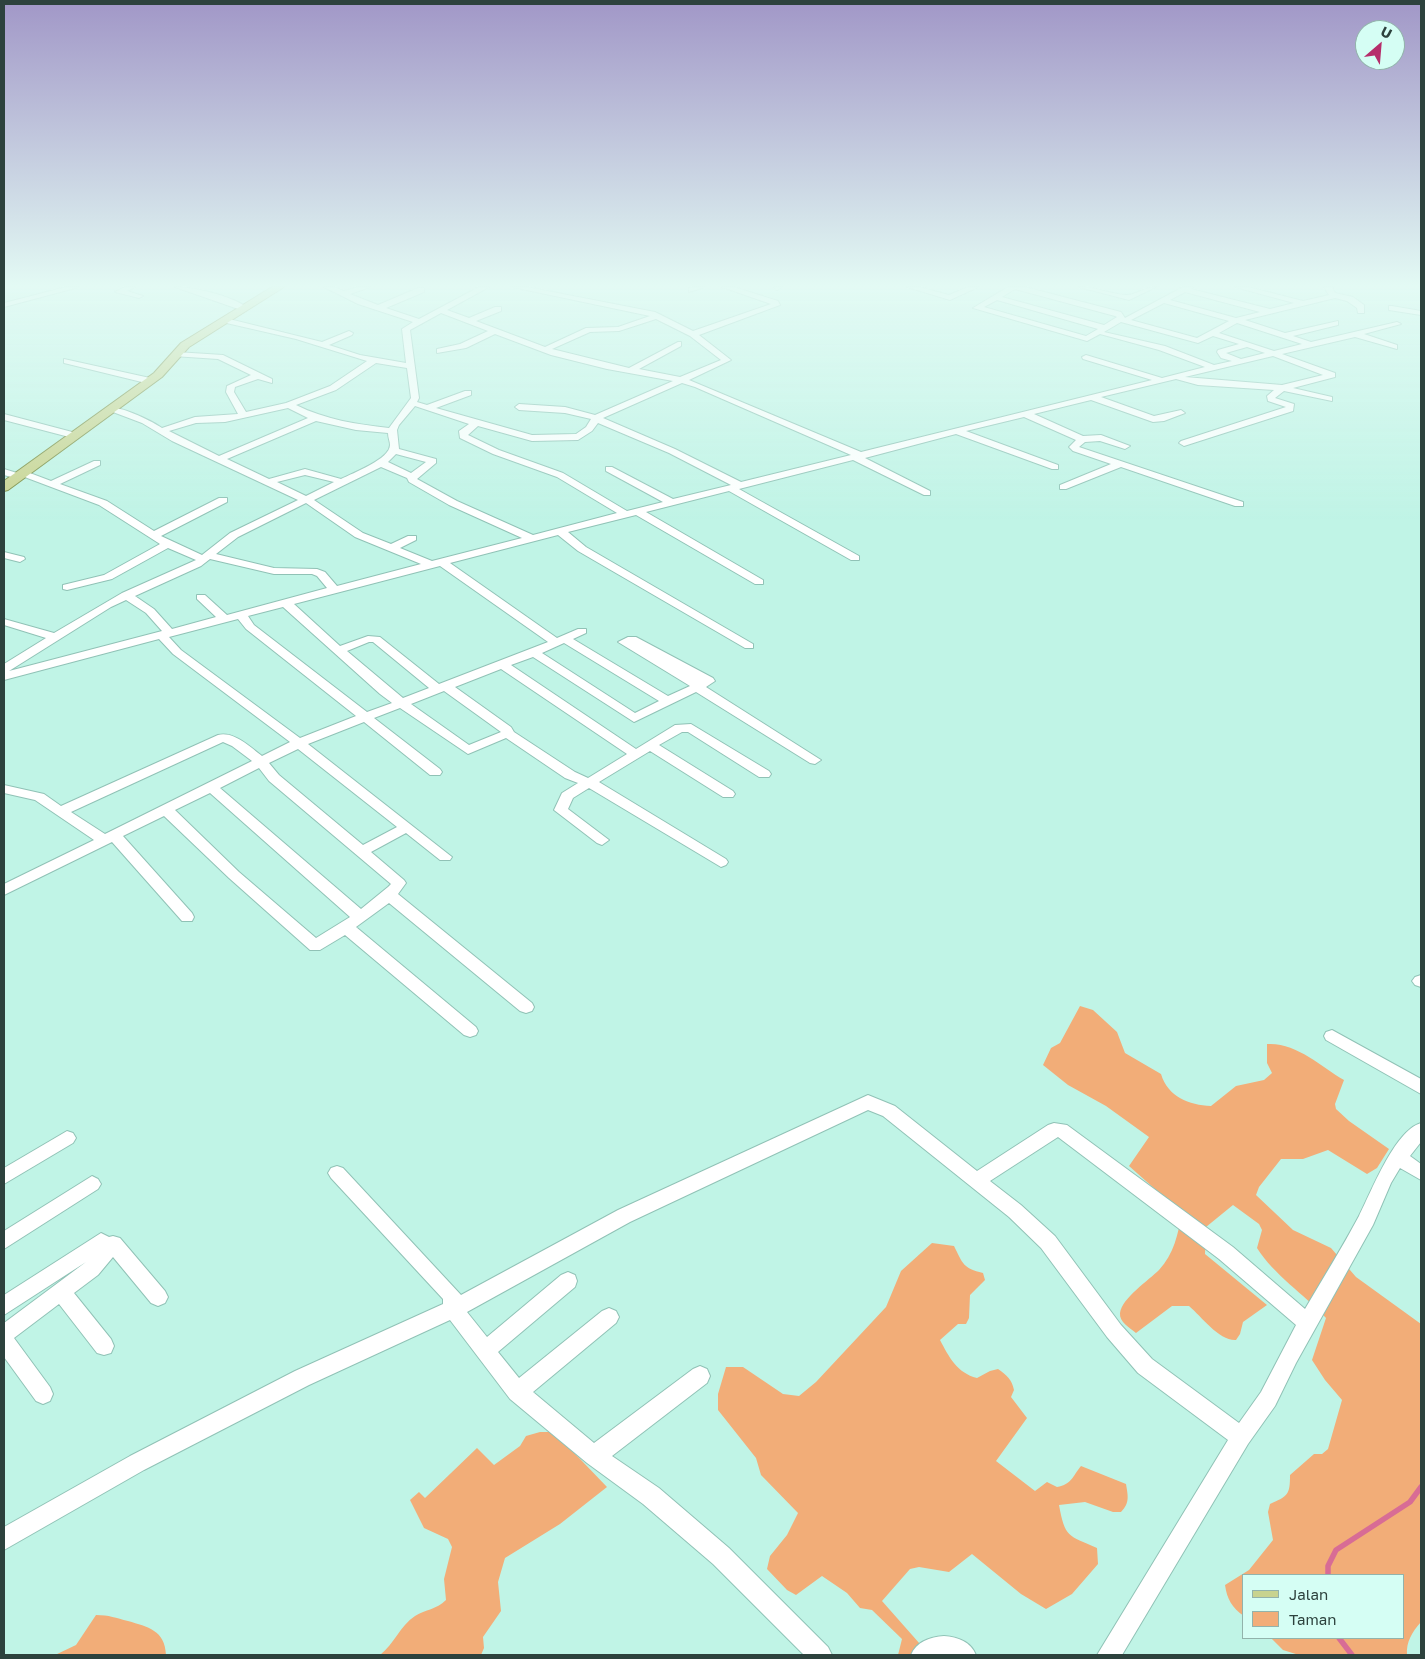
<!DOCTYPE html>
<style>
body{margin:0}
#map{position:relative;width:1425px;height:1659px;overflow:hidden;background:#c0f4e6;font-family:"Golos Text",sans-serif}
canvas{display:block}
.frame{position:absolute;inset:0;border:5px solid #2d423d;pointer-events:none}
.legend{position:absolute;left:1242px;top:1574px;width:162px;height:65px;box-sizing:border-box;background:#d5fef4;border:1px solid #92b3ab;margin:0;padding:6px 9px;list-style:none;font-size:15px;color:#2d423d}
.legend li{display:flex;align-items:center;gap:10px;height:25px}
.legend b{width:25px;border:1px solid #92b3ab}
.north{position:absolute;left:1355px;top:20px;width:50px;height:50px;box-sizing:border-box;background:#d5fef4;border:1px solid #92b3ab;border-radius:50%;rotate:27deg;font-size:14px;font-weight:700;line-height:20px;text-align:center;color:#2d423d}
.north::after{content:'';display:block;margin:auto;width:18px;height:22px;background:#b62d6b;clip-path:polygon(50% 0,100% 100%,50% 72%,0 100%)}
</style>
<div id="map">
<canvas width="1425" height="1659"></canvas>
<div class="frame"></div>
<ul class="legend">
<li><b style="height:6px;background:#c8d38f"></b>Jalan</li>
<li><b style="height:14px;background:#f2ad78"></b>Taman</li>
</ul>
<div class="north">U</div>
</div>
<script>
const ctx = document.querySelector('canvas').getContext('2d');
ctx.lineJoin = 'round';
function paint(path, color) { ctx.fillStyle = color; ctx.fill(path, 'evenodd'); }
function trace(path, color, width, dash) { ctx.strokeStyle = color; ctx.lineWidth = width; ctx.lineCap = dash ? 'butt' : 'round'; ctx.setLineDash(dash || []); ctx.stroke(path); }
paint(new Path2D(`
 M 1080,1006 L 1093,1010 L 1117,1032 L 1125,1053 L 1161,1074 C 1168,1097 1189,1105 1211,1106 L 1236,1086 L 1264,1080 L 1272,1073 L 1267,1063 L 1267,1044 C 1296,1042 1320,1066 1344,1080 L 1335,1104 L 1336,1109 L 1349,1121 L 1389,1149 L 1377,1168 L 1367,1174 L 1328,1150 L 1303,1159 L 1281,1159 L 1259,1187 L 1256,1195 L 1293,1230 L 1331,1248 L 1356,1277 L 1421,1324 L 1421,1622 C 1412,1632 1406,1642 1407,1655 L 1299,1655 L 1283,1650 L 1271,1638 L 1404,1638 L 1404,1575 L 1244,1575 L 1244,1616 C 1232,1608 1227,1599 1225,1585 L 1249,1570 L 1273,1540 L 1268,1512 L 1270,1504 C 1288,1496 1290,1495 1290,1475 L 1314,1454 L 1322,1454 L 1328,1449 L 1342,1400 L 1325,1380 L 1312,1360 L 1326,1318 C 1304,1294 1274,1275 1257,1248 L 1262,1230 L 1259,1224 L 1233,1205 L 1206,1227 L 1205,1254 L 1267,1305 L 1243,1322 L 1240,1334 L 1236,1340 C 1219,1341 1202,1317 1189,1306 L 1172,1306 L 1136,1333 C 1130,1328 1119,1322 1120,1313 C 1122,1298 1149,1280 1159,1270 C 1174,1254 1178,1234 1182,1213 L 1129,1166 L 1149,1137 L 1106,1106 L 1068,1085 L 1043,1065 L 1051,1048 L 1060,1043 Z
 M 932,1243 L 954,1246 C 963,1264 963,1268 983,1273 L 985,1280 L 970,1295 L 969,1318 L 966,1324 L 958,1324 L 940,1340 C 949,1357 957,1373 977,1378 L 990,1371 L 998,1369 C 1007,1375 1012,1380 1014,1390 L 1011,1397 L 1027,1418 L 996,1461 L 1035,1491 L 1047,1482 L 1057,1487 C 1072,1484 1072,1477 1081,1466 L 1126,1484 C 1128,1496 1130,1503 1121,1512 L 1113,1512 L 1085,1502 L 1059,1505 C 1065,1538 1068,1535 1097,1548 L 1098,1564 L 1072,1594 L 1046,1609 L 1021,1594 L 972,1554 L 949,1572 L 919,1567 L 910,1569 L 882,1601 L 920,1644 L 943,1655 L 898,1655 L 902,1639 L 872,1610 L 860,1608 L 847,1593 L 822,1576 L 796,1595 L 787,1590 L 767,1569 L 770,1556 L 787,1535 L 798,1513 L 761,1475 L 756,1458 L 718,1410 L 718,1394 L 726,1367 L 743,1367 L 783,1394 L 799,1396 L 816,1382 L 886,1307 L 901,1271 Z
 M 540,1432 L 549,1432 L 558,1436 L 607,1487 L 560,1524 L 505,1558 L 498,1582 L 501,1611 L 483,1637 L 484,1648 L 481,1655 L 380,1655 C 394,1644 400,1626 415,1616 C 426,1609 436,1610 446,1600 L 444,1579 L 452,1547 L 448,1539 L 424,1528 L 410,1500 L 419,1492 L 425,1498 L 477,1448 L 494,1465 L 520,1446 L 526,1436 Z
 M 96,1615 C 109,1615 116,1618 128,1621 C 148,1627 165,1630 166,1655 L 55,1655 L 76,1645 Z`), '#f2ad78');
trace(new Path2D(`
 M 1328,1575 L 1328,1566 L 1336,1550 L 1410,1502 L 1421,1487
 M 1339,1638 L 1352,1655`), '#d86c95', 5.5);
const minor = new Path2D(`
 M 66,287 L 79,287 L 4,307 L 4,303 Z
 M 125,287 L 135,287 L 127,291 L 143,296 L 139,298 L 115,292 Z
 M 175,287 C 195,287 232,296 248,308 L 241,310 Z
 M 324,287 L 334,287 L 344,291 L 358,287 L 370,287 L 350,294 L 378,305 L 418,288 L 424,288 L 424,292 L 386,308 L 419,319 L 479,287 L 489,287 L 447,310 L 469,318 L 495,307 L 501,307 L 501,311 L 476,321 L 545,347 L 586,328 L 618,327 L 650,316 L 512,287 L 527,287 L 655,312 L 693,331 L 771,304 L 722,287 L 734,287 L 778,301 L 780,305 L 699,335 L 731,360 L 689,380 L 861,452 L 1152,380 L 1083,359 L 1082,357 L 1086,355 L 1162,378 L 1205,367 L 1159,350 L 1100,334 L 1087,341 L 973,308 L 1008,287 L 1025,287 L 1121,312 L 1125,318 L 1183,287 L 1193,287 L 1191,289 L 1270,309 L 1294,303 L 1235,287 L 1248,287 L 1303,301 L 1329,295 L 1324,287 L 1332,287 L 1335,293 L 1353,297 L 1364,305 L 1364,313 L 1358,313 L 1357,308 L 1347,301 L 1335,298 L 1245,320 L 1285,333 L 1338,321 L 1338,325 L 1293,336 L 1311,342 L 1397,322 L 1401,324 L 1364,334 L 1397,345 L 1397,349 L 1355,337 L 1282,354 L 1335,373 L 1335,377 L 1293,388 L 1332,397 L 1332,401 L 1284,391 L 1275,398 L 1294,404 L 1293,411 L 1184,446 L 1179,443 L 1181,441 L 1286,407 L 1268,401 L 1267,396 L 1274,390 L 1198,385 L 1176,379 L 1101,397 L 1154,416 L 1181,410 L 1185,413 L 1164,421 L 1153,422 L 1091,400 L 1034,414 L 1083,436 L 1101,435 L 1130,446 L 1125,449 L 1100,441 L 1085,442 L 1079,447 L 1243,502 L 1243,506 L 1235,506 L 1121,467 L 1066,489 L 1060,489 L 1060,485 L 1111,464 L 1073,451 L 1069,447 L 1076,440 L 1024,417 L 966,431 L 1058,465 L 1058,469 L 1052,469 L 956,434 L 865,458 L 930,491 L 930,495 L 924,495 L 853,460 L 739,489 L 859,556 L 859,560 L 851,560 L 729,491 L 646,512 L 763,580 L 763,584 L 755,584 L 636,515 L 568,532 L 586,547 L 753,644 L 753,648 L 745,648 L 578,551 L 558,535 L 450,563 L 557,638 L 578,629 L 586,629 L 586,633 L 573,639 L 668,696 L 690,686 L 618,642 L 628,637 L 636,637 L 713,678 L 715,681 L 706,687 L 821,760 L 815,764 L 810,763 L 696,692 L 634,722 L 533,657 L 511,665 L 636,749 L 675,725 L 691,724 L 769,771 L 771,774 L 769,777 L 759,777 L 688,732 L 682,732 L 659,745 L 733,791 L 735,794 L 733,797 L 723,797 L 650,751 L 599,782 L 726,859 L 728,862 L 726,865 L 721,867 L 589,788 L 573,798 L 568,809 L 609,840 L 602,845 L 597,843 L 554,810 L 562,793 L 578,783 L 565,778 L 506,738 L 468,754 L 400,708 L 374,718 L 440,769 L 442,772 L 440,775 L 430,775 L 364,722 L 308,744 L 452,857 L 450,860 L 440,860 L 406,833 L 371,852 L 404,880 L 406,883 L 398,894 L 532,1003 L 534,1007 L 532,1011 L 526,1013 L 520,1011 L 389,903 L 356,927 L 476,1027 L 478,1031 L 476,1035 L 470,1037 L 464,1035 L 345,935 L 320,950 L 310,950 L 229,878 L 164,816 L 123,836 L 192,913 L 194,917 L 192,921 L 182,921 L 112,842 L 4,895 L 4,884 L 94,840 L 35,800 L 4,793 L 4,785 L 44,794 L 61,806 L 218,735 C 234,731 250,747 262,756 L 290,742 L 173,654 L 159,639 L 4,680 L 4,664 L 46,638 L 4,625 L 4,619 L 54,633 L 122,593 L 196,560 L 168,548 L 112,579 L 67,590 L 63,589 L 63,585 L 104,575 L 160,544 L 99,505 L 22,476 L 18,479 L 4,475 L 4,469 L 17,473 L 22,470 L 51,481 L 94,461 L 100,461 L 100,465 L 60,484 L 107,501 L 154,531 L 219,498 L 227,498 L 227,502 L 161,536 L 202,555 L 230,533 L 298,500 L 172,441 L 142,423 L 105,409 C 114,402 152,421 162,428 L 195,417 L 238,414 L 226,392 L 227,386 L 251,375 L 218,359 L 173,356 L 172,354 L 176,352 L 223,355 L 272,379 L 272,383 L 258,379 L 235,387 L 234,392 L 246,412 L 286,403 L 330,386 L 367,361 L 296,339 L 222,322 L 221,320 L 225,318 L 322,342 L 349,331 L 353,333 L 352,335 L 329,345 L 360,355 L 406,363 L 402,329 L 413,322 L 358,304 ZM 1015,289 L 1115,316 L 1117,317 L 1104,325 L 1002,297 ZM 1185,292 L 1260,312 L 1236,318 L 1170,300 ZM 997,300 L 1098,329 L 1086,336 L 984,307 ZM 1164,303 L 1229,321 L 1197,338 L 1131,320 ZM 441,313 L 488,331 L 460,344 L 437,349 L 437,353 L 466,348 L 495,334 L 551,355 L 607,369 L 673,381 L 595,415 L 565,407 L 519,404 L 515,407 L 519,410 L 565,413 L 591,419 L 586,427 L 576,434 L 532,435 L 436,408 L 471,395 L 471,391 L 465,391 L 427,405 L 417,402 L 419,398 L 410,330 ZM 656,319 L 690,336 L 721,360 L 680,377 L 639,369 L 681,346 L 681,342 L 678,342 L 629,368 L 552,349 L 590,332 L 619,331 ZM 1121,322 L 1198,343 L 1213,336 L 1239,344 L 1218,350 L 1217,352 L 1221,358 L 1232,361 L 1214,365 L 1165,346 L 1104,332 ZM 1237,323 L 1302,344 L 1274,351 L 1219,333 ZM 1247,347 L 1265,353 L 1241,359 L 1226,353 ZM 1273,356 L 1323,375 L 1282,385 L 1185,377 ZM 376,363 L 407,368 L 411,398 L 389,428 C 356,424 326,420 296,405 L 336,390 ZM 682,383 L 695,387 L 851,455 L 741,482 L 675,449 L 603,418 ZM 415,406 L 469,424 L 459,431 L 460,438 L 493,454 L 557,477 L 617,513 L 533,535 L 457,501 L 417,479 L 436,463 L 436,459 L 399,449 L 397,430 L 399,425 ZM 288,408 L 308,418 L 219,456 L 169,431 L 196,423 L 225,422 ZM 316,421 L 356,430 L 388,433 C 388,438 390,441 390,445 C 390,459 353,473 341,479 L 305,469 L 269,479 L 227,459 ZM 598,423 L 669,453 L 731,485 L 673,499 L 612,467 L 606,467 L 606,471 L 663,502 L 627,511 L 563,473 L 499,450 L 468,435 L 478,426 L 532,441 L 578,440 L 592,431 ZM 396,454 L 426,462 L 411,473 L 388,462 ZM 381,467 L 407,478 L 409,482 L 449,505 L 522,538 L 432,561 L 400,548 L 416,540 L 416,536 L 408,536 L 391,544 L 363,533 L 314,500 ZM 305,475 L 334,482 L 306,496 L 277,482 ZM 306,503 L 355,537 L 421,564 L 337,586 L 325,572 L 317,569 L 274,568 L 216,554 L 238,537 ZM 210,559 L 274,574 L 312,574 L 317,576 L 327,588 L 227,615 L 205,595 L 197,595 L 197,599 L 216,617 L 172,629 L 154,609 L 135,596 L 201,566 ZM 440,566 L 548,642 L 439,684 L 380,637 L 368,636 L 340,646 L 294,604 ZM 126,600 L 146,613 L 162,631 L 9,671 L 111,607 ZM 283,607 L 380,694 L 392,703 L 367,712 L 254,625 L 248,616 ZM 238,619 L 246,629 L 356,716 L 300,738 L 181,650 L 169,637 ZM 369,642 L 373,642 L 429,688 L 403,698 L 347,651 ZM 564,643 L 659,701 L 635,713 L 542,653 ZM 501,669 L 627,754 L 588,778 L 575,772 L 514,732 L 511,727 L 455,687 ZM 444,691 L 501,732 L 469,745 L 411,704 ZM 223,742 L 232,746 L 252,761 L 105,834 L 71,812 ZM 298,749 L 397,827 L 363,845 L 279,775 L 269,763 ZM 259,768 L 269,781 L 391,884 L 388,887 L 361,909 L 220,788 ZM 210,793 L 350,917 L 316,938 L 239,872 L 175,810 Z
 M 694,287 L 705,287 L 689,292 L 689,288 Z
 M 774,287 L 782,287 L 777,290 Z
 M 907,287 L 919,287 L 949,295 L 968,287 L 978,287 L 950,300 Z
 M 1079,287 C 1096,287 1110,294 1126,295 C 1134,296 1145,287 1156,287 L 1129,300 Z
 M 1392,306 L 1421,311 L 1421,315 L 1389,310 L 1389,306 Z
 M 64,359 L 150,378 L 154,381 L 150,384 L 64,363 Z
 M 4,414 L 76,433 L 78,435 L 73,438 L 4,420 Z
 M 4,552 L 24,557 L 25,559 L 20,562 L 4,558 Z
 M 1421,975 L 1421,987 L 1415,985 L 1412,981 L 1415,977 Z
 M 1332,1030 L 1421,1079 L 1421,1094 L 1326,1040 L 1324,1036 L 1326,1032 Z
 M 868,1095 L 895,1106 L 977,1171 L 1048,1125 L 1054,1123 L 1067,1125 L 1233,1247 L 1305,1309 C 1323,1278 1342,1248 1359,1216 C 1371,1193 1394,1131 1421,1123 L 1421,1142 L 1410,1156 L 1421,1164 L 1421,1180 L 1400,1168 L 1391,1183 L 1373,1225 L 1296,1363 L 1275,1406 L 1248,1444 L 1122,1655 L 1097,1655 L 1228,1440 L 1138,1373 L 1107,1337 L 1041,1248 L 1009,1217 L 883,1116 L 868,1110 L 630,1222 L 467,1312 L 487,1337 L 561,1275 L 568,1272 L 575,1275 L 577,1281 L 575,1287 L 498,1352 L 519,1378 L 602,1311 L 609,1308 L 616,1311 L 619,1317 L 616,1323 L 533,1392 L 594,1443 L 693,1369 L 700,1366 L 707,1369 L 710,1376 L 707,1383 L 612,1456 L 659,1488 L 729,1548 L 828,1647 L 832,1655 L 804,1655 L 713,1564 L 643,1504 L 587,1463 L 510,1399 L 450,1320 L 309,1385 L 144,1470 L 4,1550 L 4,1527 L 130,1456 L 295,1371 L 443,1304 L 443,1299 L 331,1178 L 328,1173 L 331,1168 L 337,1166 L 343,1168 L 461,1295 L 618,1210 ZM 1058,1137 L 1219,1259 L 1296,1325 L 1261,1392 L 1239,1423 L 1152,1359 L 1121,1325 L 1055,1236 L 1021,1205 L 990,1181 Z
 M 67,1131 L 73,1133 L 76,1138 L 73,1143 L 4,1184 L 4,1168 Z
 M 92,1176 L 98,1179 L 101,1184 L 98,1189 L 4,1249 L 4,1231 Z
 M 101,1233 L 109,1237 L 113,1236 L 120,1238 L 165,1291 L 168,1297 L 165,1303 L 158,1306 L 151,1303 L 113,1257 L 98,1275 L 74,1293 L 111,1339 L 114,1346 L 111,1353 L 104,1355 L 97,1353 L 59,1304 L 14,1338 L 50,1387 L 53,1394 L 50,1401 L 43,1404 L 36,1401 L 4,1357 L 4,1323 L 86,1262 L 4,1315 L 4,1295 Z
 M 944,1636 C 958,1637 971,1642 976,1655 L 911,1655 C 916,1642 930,1637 944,1636 Z`);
const major = new Path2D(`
 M 272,287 L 284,287 L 189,347 L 162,377 L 8,490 L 4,491 L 4,481 L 154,373 L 181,343 Z`);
trace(minor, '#90c2b6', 2);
trace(major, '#7a8d42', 2);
paint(minor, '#fff');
paint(major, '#c8d38f');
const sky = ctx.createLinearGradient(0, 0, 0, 519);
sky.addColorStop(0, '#a197c7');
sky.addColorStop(0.55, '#e3faf4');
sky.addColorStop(1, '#e3faf400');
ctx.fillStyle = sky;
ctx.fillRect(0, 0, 1425, 519);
</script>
